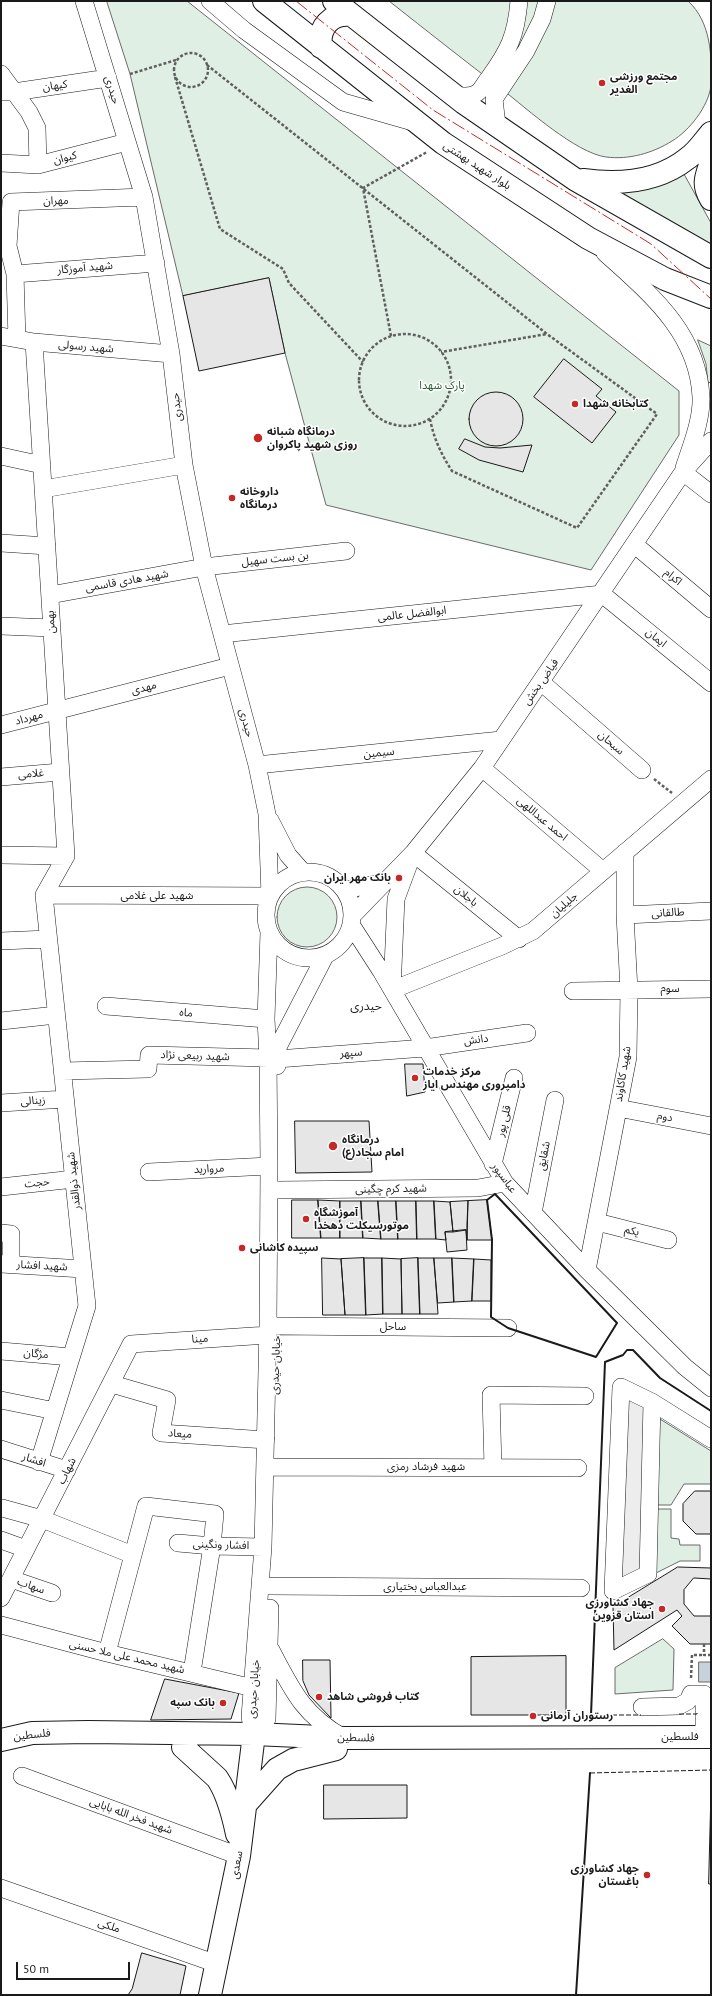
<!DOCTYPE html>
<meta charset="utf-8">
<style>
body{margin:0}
#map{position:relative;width:712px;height:1996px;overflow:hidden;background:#fff;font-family:"PT Sans",sans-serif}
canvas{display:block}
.frame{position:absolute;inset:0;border:2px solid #1a1a1a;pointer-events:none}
.scale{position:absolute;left:16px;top:1962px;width:114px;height:18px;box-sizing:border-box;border:2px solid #1a1a1a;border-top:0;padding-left:5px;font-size:12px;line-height:14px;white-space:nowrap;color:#1a1a1a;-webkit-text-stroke:3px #fff;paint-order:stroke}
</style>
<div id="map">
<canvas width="712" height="1996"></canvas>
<div class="frame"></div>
<div class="scale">50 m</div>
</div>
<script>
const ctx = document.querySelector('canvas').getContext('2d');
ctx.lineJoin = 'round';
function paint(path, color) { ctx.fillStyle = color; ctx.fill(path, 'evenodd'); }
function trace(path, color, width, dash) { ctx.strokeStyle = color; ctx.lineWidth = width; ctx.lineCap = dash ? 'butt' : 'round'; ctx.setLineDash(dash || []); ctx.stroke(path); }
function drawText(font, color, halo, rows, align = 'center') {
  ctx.font = font + ' "PT Sans","Noto Sans Arabic",sans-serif'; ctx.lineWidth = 3; ctx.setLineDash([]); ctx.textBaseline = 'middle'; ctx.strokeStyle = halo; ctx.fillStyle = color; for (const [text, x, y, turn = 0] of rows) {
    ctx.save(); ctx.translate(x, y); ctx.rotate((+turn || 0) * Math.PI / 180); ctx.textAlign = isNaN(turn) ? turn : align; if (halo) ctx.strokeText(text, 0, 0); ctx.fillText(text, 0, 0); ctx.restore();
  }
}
const green = new Path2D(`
 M 107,1 L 187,1 L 679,391 L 679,435 L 591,570 L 326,505 L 285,353 L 269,278 L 183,296 L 130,74 Z
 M 389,1 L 688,1 C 711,22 712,56 711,85 C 709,106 689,131 672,141 C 653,153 629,160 606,157 C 576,153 527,109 503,90 C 465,61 427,31 389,1 Z
 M 679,165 L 711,223 L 711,257 L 605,183 Z
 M 698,340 L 711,346 L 711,382 L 708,383 L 706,364 Z
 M277 917a30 30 0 1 1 60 0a30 30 0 1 1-60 0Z
 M 660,1419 L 711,1451 L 711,1484 L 684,1484 L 671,1505 L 653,1505 L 657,1420 Z
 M 653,1509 L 671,1509 L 671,1538 L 679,1539 L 680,1545 L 700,1545 L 700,1561 L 680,1561 L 652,1575 Z
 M 663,1639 L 674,1649 L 673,1690 L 615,1694 L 615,1668 Z`);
paint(green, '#e0efe3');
trace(green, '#6a6a6a', 1);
const parking = new Path2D(`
 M 621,1387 L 652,1402 L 648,1574 L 613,1591 Z`);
paint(parking, '#ededed');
trace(parking, '#6a6a6a', 1);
const water = new Path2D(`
 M 699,1662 L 711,1662 L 711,1682 L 699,1682 Z`);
paint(water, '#c6d2dc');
trace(water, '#6a6a6a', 1);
const building = new Path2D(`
 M 269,278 L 285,353 L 199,371 L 183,296 Z
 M 564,359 L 602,389 L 596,396 L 616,412 L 592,443 L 534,397 Z
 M469 419a27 27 0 1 1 54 0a27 27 0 1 1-54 0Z
 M 465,439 L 485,447 L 500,448 L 532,445 L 523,472 L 479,460 L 459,449 Z
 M 405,1064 L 423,1064 L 425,1092 L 407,1096 Z
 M 295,1121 L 369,1121 L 372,1172 L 296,1173 Z
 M 292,1200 L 318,1200 L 321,1238 L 292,1238 Z
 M 318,1200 L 340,1201 L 340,1238 L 321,1238 Z
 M 487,1200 L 492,1240 L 467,1240 L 468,1201 Z
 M 340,1201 L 361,1201 L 363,1238 L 340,1238 Z
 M 361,1201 L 378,1201 L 381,1239 L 363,1238 Z
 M 378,1201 L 396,1201 L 398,1239 L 381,1239 Z
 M 396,1201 L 416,1201 L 417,1239 L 398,1239 Z
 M 416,1201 L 434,1201 L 436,1239 L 417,1239 Z
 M 434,1201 L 450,1202 L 453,1232 L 445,1232 L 446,1240 L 436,1239 Z
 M 468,1201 L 467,1224 L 467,1240 L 466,1230 L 453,1232 L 450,1202 Z
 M 466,1230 L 467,1250 L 447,1252 L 445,1232 Z
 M 322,1258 L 341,1259 L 345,1315 L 323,1315 Z
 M 364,1258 L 382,1258 L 383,1314 L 366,1315 Z
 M 364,1258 L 366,1315 L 345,1315 L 341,1259 Z
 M 382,1258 L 401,1259 L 402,1314 L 383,1314 Z
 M 418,1258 L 434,1258 L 438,1314 L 420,1314 Z
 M 418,1258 L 420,1314 L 402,1314 L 401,1259 Z
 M 434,1258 L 452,1258 L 454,1302 L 438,1303 Z
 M 452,1258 L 474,1259 L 472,1301 L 454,1302 Z
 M 474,1259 L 491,1260 L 491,1301 L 472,1301 Z
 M 695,1491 L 711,1491 L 711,1534 L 696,1534 L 683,1521 L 683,1504 Z
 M 678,1567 L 711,1568 L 711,1644 L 690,1644 L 672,1626 L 682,1616 L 677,1610 L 614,1650 L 613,1607 Z
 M 694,1578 L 711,1579 L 711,1616 L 694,1616 L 684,1604 L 684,1590 Z
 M 566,1656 L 566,1715 L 471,1715 L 471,1657 Z
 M 303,1660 L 330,1660 L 331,1718 L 309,1695 L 303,1681 Z
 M 165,1679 L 239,1693 L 231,1719 L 151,1720 Z
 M 324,1785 L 407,1785 L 407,1818 L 324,1819 Z
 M 711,1791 L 711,1884 L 709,1884 Z
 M 142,1953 L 186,1966 L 180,1995 L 128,1995 L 132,1989 Z`);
paint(building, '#e6e6e6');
trace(building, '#1a1a1a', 1);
const minor = new Path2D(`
 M 210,1 L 244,30 L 343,102 L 413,122
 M 1,74 L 29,112 L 37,128 L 38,165
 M 1,92 L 14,92 L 108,78
 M 456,96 C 463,96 471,97 477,93 C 482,90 485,82 489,78 C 509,50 516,36 519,1
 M 497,125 L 494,99 L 526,51 L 542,19 L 547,1
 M 1,163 L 38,165 L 127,142
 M 605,253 C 649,293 698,332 701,397 C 702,420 691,446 684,468
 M 15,274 L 156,263
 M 1,336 L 34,342 L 171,354
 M 17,339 L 15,274 L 8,246 L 11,202 L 144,197
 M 34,342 L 66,856 L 44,895
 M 1,456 L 42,465
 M 683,472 L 711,494
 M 43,489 L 184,465
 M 1,543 L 47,546
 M 635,545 L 711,609
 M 50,595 L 204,567 L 346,551
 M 1,626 L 52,628
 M 222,634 L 602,594 L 711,683
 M 541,682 L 642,770
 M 1,725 L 230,666
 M 257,765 L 501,740
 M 482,768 L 603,871
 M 1,777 L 60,772
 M 270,820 L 288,855 L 303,872
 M 1,855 L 66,856
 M266 915a43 43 0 1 1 86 0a43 43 0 1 1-86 0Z
 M 345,890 L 385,882
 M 44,895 L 270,896 L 267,814 L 257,765 L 204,567 L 184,465 L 171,354 L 144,197 L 84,1
 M 353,915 L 413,853 L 482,768 L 683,472 L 711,441
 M 625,915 L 711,911
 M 352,926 L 381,971 L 505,1183 L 587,1270 L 685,1367 L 711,1388
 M 519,939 L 413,853 L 396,899 L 392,990 L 502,946 L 533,931 L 711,779
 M 1,941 L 48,939
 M 573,991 L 711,989
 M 106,1006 L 266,1019
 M 1,1021 L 56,1015
 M 277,1059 L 425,1048 L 527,1033
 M 277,1066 L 277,1049 L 325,956
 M 62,1071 L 148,1069 L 149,1055 L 268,1058
 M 1,1103 L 65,1099
 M 618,1108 L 711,1126
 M 493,1164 L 514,1078
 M 149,1172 L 269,1166
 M 1,1187 L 74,1179
 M 277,1190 L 478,1188 L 505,1183
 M 533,1213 L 555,1100
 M 597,1222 L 668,1240
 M 1,1233 L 11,1234 L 11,1264
 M 1,1264 L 83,1269
 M 587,1270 L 628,1057 L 629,990 L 625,915 L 625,852
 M 277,1326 L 508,1328
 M 1,1351 L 71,1357
 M 112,1384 L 167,1400 L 161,1433 L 266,1440
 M 1,1400 L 55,1411
 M 652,1402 L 648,1574 L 613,1591 L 621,1387 L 652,1402 L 711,1439
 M 1,1449 L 67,1470
 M 39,1462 L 87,1306 L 44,895
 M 273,1467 L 578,1468
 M 493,1467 L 491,1395 L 585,1396
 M 2,1508 L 42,1519 L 133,1555
 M 1,1540 L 26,1549
 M 178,1543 L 212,1546 L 263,1547
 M 11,1579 L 52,1593
 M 269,1586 L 581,1588
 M 1,1598 L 131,1344 L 268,1335
 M 1,1625 L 107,1653 L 253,1688
 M 271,1650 C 292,1690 303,1715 344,1738
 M 107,1653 L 146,1506 L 215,1514 L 212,1546 L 192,1672
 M 642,1707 L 679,1706 L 688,1701 L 691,1694 L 704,1694 L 704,1737
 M 254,1734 L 250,1717 L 263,1547 L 268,1325 L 269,1166 L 268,1058 L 266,1019 L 269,932
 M 254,1734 L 267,1719 L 270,1608
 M 22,1776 L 239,1856
 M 1,1888 L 217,1964`);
const major = new Path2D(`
 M 264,1 L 443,143 L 588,238 L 665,279 L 711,297
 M 334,1 L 464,103 L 576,180 L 711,257
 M 321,47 C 318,27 331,13 351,15
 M 711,162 C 706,177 702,184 711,199
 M 583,180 C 619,185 658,182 688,158 C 697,152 704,141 711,133
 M 1,1740 L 32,1733 L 88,1732 L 254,1734 L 344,1738 L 711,1737
 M 183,1747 L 217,1778 C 228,1794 233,1815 237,1834
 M 245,1805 L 277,1769 L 293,1760 L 336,1749
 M 210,1995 L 239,1856 L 254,1734`);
trace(minor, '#1a1a1a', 18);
trace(major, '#1a1a1a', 24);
trace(new Path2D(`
 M174 70a17 17 0 1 1 34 0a17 17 0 1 1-34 0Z
 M 207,65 L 547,334 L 441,352
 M 130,74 L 176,60
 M 175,77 L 220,229 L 283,269 L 289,283 L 363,362
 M359 380a46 46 0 1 1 92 0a46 46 0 1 1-92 0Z
 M 391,336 L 363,188 L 427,152
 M 430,419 C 434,439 441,454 452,471 L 577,528 L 657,414 L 547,334
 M 654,779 L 672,793
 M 704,1644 L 704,1655 L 711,1655
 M 691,1678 L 692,1655 L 704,1655`), '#5f5f5f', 2.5, [3, 2]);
trace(minor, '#fff', 17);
trace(major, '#fff', 22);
trace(new Path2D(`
 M 679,1714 L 697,1714 L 697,1712
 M 591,1715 L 641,1715
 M 590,1773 L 711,1770`), '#1a1a1a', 1, [5, 2]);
trace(new Path2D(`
 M 495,1194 L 617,1323 L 596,1357 L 508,1328 L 491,1317 L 492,1240 L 487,1200 Z
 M 591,1715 L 605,1362 L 623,1355 L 627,1350 L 633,1350 L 660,1378 L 711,1411
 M 576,1995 L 590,1773`), '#1a1a1a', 2);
trace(new Path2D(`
 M 296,1 L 433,110 L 651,244 L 711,299`), '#c62828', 1, [14, 3, 2, 3]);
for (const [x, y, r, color] of [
 [602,83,4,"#c62828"],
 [575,404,4,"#c62828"],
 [258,438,5,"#c62828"],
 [232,498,4,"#c62828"],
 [399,878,4,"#c62828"],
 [415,1078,4,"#c62828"],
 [333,1146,5,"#c62828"],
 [306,1219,4,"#c62828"],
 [242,1248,4,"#c62828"],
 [662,1609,4,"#c62828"],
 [319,1697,4,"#c62828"],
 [223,1703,4,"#c62828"],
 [533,1716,4,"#c62828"],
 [647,1875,4,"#c62828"]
]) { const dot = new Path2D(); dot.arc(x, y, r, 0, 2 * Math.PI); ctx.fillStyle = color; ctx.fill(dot); trace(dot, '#fff', 1.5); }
drawText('bold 11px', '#1a1a1a', '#fff', [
 ["مجتمع ورزشی",610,77],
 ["الغدیر",610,90],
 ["کتابخانه شهدا",583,404],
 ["درمانگاه شبانه",267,432],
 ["روزی شهید پاکروان",267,445],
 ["داروخانه",240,492],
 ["درمانگاه",240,505],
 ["بانک مهر ایران",391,878,"right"],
 ["مرکز خدمات",423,1072],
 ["دامپروری مهندس ایاز",423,1085],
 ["درمانگاه",342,1140],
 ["امام سجاد(ع)",342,1153],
 ["آموزشگاه",314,1213],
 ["موتورسیکلت دهخدا",314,1226],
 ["سپیده کاشانی",250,1248],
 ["جهاد کشاورزی",654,1603,"right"],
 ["استان قزوین",654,1616,"right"],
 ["کتاب فروشی شاهد",327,1697],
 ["بانک سپه",215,1703,"right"],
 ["رستوران آرمانی",541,1716],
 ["جهاد کشاورزی",639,1869,"right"],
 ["باغستان",639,1882,"right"]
], 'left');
drawText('11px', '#1a1a1a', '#fff', [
 ["کیهان",55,86,-8],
 ["حیدری",112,90,73],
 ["کیوان",65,158,-14],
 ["بلوار شهید بهشتی",477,166,33],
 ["مهران",56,201,-2],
 ["شهید آموزگار",85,268,-5],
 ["شهید رسولی",86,347,5],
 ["حیدری",177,407,-97],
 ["بن بست سهیل",275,559,-6],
 ["اکرام",673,577,40],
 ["شهید هادی قاسمی",127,581,-10],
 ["ابوالفضل عالمی",412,614,-6],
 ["بهمن",51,622,-93],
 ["ایمان",656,638,39],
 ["فیاض بخش",541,682,-55],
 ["مهدی",144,688,-14],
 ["مهرداد",29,718,-15],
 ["حیدری",246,723,75],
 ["سبحان",611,743,41],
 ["سیمین",379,753,-6],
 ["غلامی",31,774,-5],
 ["احمد عبداللهی",542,819,40],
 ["شهید علی غلامی",157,896],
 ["باجلان",466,896,39],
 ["جلیلیان",564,905,-41],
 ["طالقانی",668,913,-3],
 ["سوم",670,989],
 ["ماه",186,1013,5],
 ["دانش",476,1040,-8],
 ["سپهر",351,1053,-4],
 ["شهید ربیعی نژاد",195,1056,2],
 ["شهید کاکاوند",623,1074,-81],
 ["زینالی",33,1101,-4],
 ["دوم",665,1117,11],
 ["قلی پور",504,1121,-76],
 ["شقایق",544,1156,-79],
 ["مروارید",209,1169,-3],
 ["عباسپور",504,1178,54],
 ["شهید ذوالقدر",74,1181,-96],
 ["حجت",37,1183,-6],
 ["شهید کرم چگینی",391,1189,-1],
 ["یکم",632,1231,14],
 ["شهید افشار",42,1266,3],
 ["ساحل",393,1327],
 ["مینا",200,1339,-4],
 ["مژگان",36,1354,5],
 ["خیابان حیدری",276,1365,-88],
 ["میعاد",180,1434,4],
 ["افشار",34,1460,18],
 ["شهید فرشاد رمزی",426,1467],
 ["شهاب",67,1471,-63],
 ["افشار ونگینی",221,1545,2],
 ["سهاب",31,1586,20],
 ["عبدالعباس بختیاری",425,1587],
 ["شهید محمد علی ملا حسنی",127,1657,13],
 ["خیابان حیدری",254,1689,-86],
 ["فلسطین",32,1735,-6],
 ["فلسطین",680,1737],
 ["فلسطین",356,1738,1],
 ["شهید فخر الله بابایی",131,1816,20],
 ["سعدی",237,1865,-80],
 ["ملکی",109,1926,19]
]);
drawText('11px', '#2b5a34', '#fff', [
 ["پارک شهدا",442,386]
]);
drawText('12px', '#1a1a1a', '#fff', [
 ["حیدری",366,1007]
]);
</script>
